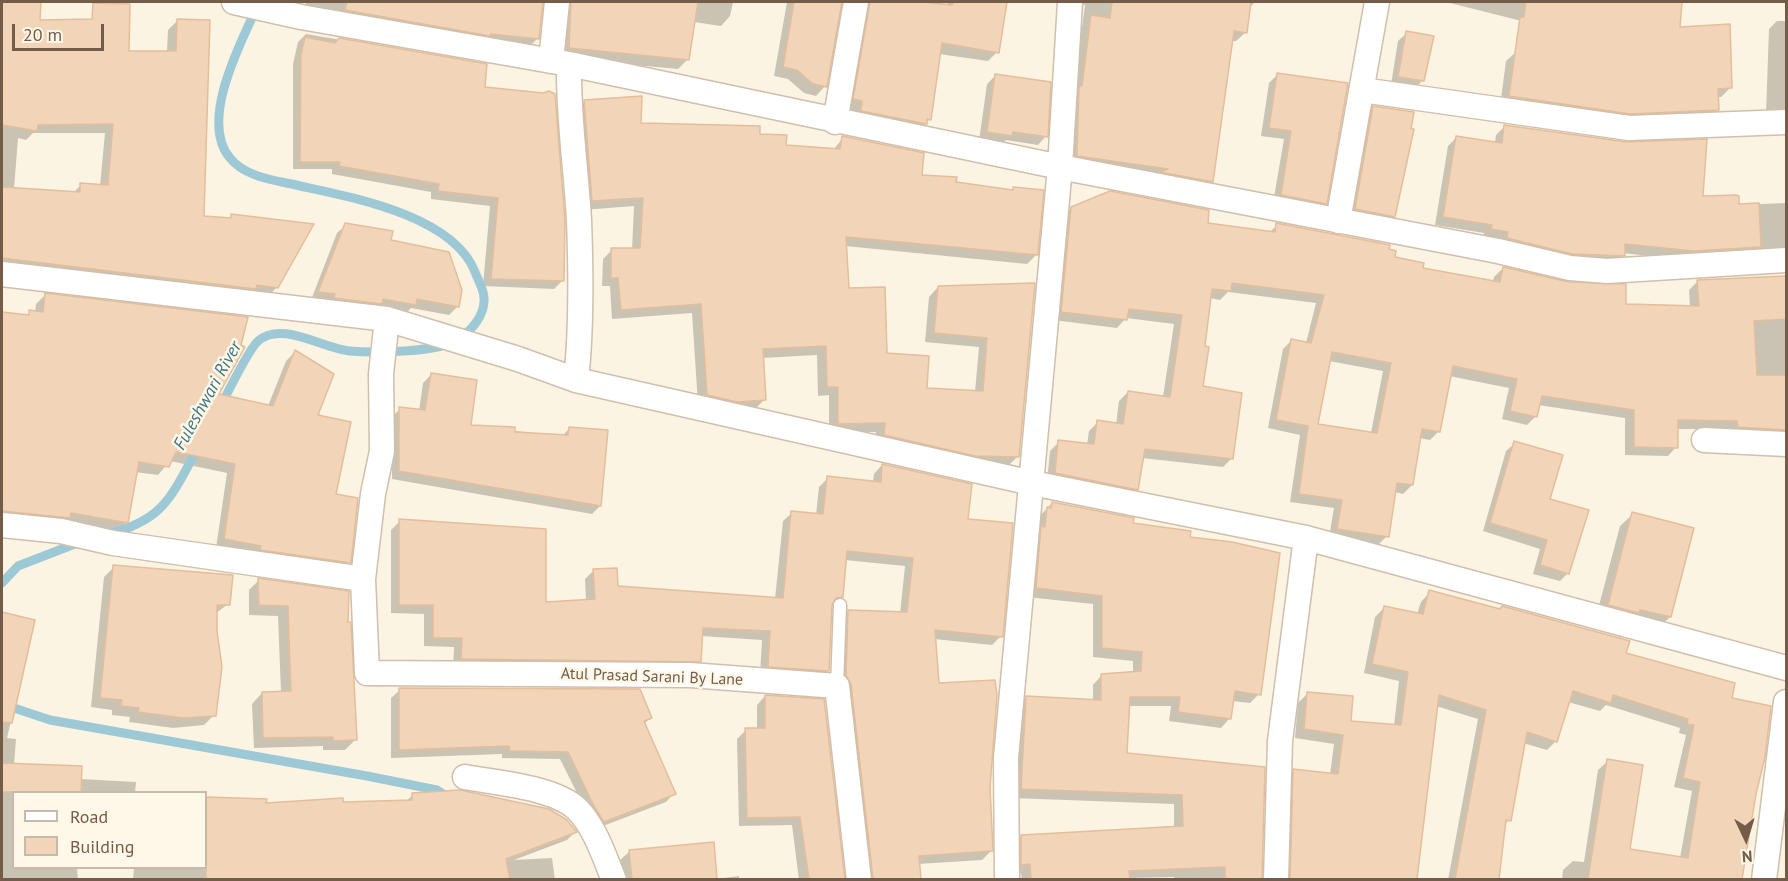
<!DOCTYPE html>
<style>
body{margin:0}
#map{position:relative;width:1788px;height:881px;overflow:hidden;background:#fcf4e2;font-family:"PT Sans",sans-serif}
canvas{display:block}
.frame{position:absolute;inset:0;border:3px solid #745c48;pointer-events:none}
.legend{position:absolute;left:12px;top:791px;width:195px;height:78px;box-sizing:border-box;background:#fff8e8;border:2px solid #c7baa8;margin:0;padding:8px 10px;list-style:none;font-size:18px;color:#745c48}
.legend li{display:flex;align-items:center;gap:12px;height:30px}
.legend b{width:30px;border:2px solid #c7baa8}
.north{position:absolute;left:1716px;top:809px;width:60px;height:60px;-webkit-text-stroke:4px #fff8e8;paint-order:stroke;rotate:176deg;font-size:16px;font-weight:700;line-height:24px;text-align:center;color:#745c48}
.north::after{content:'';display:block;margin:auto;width:21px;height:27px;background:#745c48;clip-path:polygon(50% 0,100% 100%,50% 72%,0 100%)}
.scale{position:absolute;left:12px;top:24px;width:92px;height:27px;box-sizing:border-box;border:3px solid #745c48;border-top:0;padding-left:8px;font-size:18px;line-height:21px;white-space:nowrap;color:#745c48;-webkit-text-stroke:4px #fff8e8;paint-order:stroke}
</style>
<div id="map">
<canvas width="1788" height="881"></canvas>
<div class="frame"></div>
<ul class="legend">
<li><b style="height:8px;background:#fff"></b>Road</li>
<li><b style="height:16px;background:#f2d5b9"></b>Building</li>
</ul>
<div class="north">N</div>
<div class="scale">20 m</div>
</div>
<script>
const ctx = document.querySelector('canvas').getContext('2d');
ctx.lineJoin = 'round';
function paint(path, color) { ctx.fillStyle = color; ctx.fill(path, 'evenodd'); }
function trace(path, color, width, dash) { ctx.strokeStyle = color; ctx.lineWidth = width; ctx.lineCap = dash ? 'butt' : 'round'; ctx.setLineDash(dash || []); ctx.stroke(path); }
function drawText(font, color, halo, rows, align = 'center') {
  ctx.font = font + ' "PT Sans",sans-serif'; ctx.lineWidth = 5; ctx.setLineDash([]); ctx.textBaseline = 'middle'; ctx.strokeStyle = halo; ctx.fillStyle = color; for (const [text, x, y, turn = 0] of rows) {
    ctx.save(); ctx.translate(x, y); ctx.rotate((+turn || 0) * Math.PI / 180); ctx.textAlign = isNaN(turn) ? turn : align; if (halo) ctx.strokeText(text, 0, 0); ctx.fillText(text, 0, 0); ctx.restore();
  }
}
paint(new Path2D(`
 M 2,2 L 10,2 L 10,17 L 38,22 L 127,53 L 167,52 L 168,30 L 177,21 L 202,217 L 228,219 L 232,215 L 277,287 L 268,296 L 2,269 ZM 33,133 L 105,133 L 100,186 L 81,185 L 73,193 L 14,189 L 18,138 L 26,140 Z
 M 306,2 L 543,2 L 537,39 L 528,48 L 303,14 Z
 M 555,2 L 733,2 L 730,16 L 721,26 L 694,22 L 688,59 L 678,69 L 560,58 Z
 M 787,2 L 840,2 L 825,86 L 816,96 L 804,93 L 788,79 L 774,76 Z
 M 854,2 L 913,2 L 945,6 L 949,2 L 1005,4 L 997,52 L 988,61 L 939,54 L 930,119 L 916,133 L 852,120 L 853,110 L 845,109 Z
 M 1069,2 L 1255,2 L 1249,8 L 1246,32 L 1236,41 L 1232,41 L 1212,181 L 1203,191 L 1068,165 L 1073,94 L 1085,5 Z
 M 1446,2 L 1680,2 L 1678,28 L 1731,87 L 1721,97 L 1717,97 L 1717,110 L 1708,119 L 1619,123 L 1500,106 L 1506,61 L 1516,52 L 1609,43 Z
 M 1777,21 L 1786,21 L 1786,115 L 1766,114 L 1769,29 Z
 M 1407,33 L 1423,80 L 1414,89 L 1391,85 L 1398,41 Z
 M 306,34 L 486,65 L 483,89 L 562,281 L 554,289 L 483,286 L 490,206 L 431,199 L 431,192 L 332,174 L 332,169 L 293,169 L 293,64 L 298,42 Z
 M 996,75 L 1046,136 L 1038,145 L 1006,140 L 1002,144 L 979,141 L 987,84 Z
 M 1277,75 L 1325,203 L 1317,211 L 1273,203 L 1284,139 L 1261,136 L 1269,83 Z
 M 585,102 L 639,125 L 759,135 L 785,146 L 833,150 L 843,138 L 920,176 L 955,184 L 1011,191 L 1014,189 L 1036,255 L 1027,264 L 845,246 L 847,290 L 885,354 L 925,389 L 975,392 L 979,347 L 925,342 L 929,297 L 938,287 L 1033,285 L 1018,456 L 1008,466 L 875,444 L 876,432 L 829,432 L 829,395 L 818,396 L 817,355 L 762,358 L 765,399 L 755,409 L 698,404 L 692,313 L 612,319 L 610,286 L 602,286 L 603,259 L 612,250 L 632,250 L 634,206 L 583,210 L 575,111 Z
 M 1373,108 L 1394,216 L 1386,225 L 1347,217 L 1365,116 Z
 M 1505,126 L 1701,197 L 1738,205 L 1786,203 L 1786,260 L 1683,260 L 1623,253 L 1615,264 L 1563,262 L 1483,237 L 1484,233 L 1435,225 L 1448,146 L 1456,138 L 1495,143 L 1496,135 Z
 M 1072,208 L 1269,233 L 1277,225 L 1387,251 L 1393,259 L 1421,269 L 1493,282 L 1494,277 L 1503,268 L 1625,306 L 1690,307 L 1689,290 L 1698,281 L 1786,276 L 1786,442 L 1729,436 L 1729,429 L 1677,429 L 1676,447 L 1668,456 L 1625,455 L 1625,418 L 1538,405 L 1536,416 L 1527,425 L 1502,419 L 1509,388 L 1449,376 L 1439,431 L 1430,440 L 1419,438 L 1412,485 L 1403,494 L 1394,492 L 1387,536 L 1378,545 L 1329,537 L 1334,508 L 1290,502 L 1300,435 L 1268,428 L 1283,349 L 1292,340 L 1306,343 L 1316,303 L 1228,292 L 1220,300 L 1209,298 L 1202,387 L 1232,458 L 1223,467 L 1142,458 L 1137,489 L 1128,498 L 1047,482 L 1050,451 L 1059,442 L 1087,445 L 1089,431 L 1098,422 L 1116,425 L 1119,401 L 1128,392 L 1163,397 L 1174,324 L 1126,318 L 1117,328 L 1053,320 L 1062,217 ZM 1329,361 L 1383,371 L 1371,433 L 1316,425 Z
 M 346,225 L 390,241 L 458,306 L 449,315 L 411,308 L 406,313 L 311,300 L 337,233 Z
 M 45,295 L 216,395 L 268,406 L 286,361 L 295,352 L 315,416 L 349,562 L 340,571 L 216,548 L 227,473 L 170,461 L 158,475 L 135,472 L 127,522 L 117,531 L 64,522 L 2,520 L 2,313 L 26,316 L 30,312 L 35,312 L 36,304 Z
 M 431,375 L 469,426 L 562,436 L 569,429 L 600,506 L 592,514 L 392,479 L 392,417 L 400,409 L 419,411 L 423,383 Z
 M 1515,443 L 1548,500 L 1568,573 L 1560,581 L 1533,574 L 1540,549 L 1483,531 L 1506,451 Z
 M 882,465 L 966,520 L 1001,636 L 992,645 L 934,639 L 938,685 L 989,788 L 991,851 L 982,860 L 918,864 L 919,880 L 864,880 L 843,694 L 840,621 L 849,612 L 900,614 L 905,566 L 845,560 L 841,597 L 830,606 L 828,670 L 819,679 L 760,675 L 762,640 L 701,636 L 699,661 L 691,670 L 453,668 L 454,647 L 424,646 L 424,614 L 391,613 L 391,530 L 400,521 L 544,604 L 586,601 L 585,579 L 594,570 L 616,587 L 775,599 L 783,521 L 792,513 L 816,515 L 819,487 L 828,478 L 873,482 L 874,474 Z
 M 1052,503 L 1189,539 L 1259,694 L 1250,703 L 1232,701 L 1230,718 L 1221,728 L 1169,721 L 1171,706 L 1128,706 L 1126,754 L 1263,768 L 1260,880 L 1174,880 L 1174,877 L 1022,880 L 1021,873 L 1012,873 L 1012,846 L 1022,836 L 1174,828 L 1174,804 L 1012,798 L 1017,707 L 1027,698 L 1093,701 L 1093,685 L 1102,675 L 1133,673 L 1133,661 L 1093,657 L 1093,604 L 1027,597 L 1038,518 Z
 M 1633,514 L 1670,617 L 1657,629 L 1596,617 L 1620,526 Z
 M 114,567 L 228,604 L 215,614 L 214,715 L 204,725 L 173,728 L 129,722 L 130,717 L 112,715 L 112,710 L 91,707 L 104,577 Z
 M 259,580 L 346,624 L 355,740 L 345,750 L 323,750 L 323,746 L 254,748 L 252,704 L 262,693 L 281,693 L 278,616 L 249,615 L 249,590 Z
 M 1430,592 L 1624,654 L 1730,699 L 1754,793 L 1741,880 L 1562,880 L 1563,870 L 1573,861 L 1584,862 L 1598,770 L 1608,761 L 1628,850 L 1680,858 L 1692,791 L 1674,787 L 1686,735 L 1679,733 L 1680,728 L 1606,705 L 1600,711 L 1568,702 L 1556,741 L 1547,750 L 1523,743 L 1509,820 L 1504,825 L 1498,880 L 1448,880 L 1478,719 L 1436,706 L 1415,880 L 1282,880 L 1285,780 L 1294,771 L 1330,775 L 1334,744 L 1295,738 L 1298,703 L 1307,694 L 1349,722 L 1394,726 L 1399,681 L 1364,673 L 1375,617 L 1384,608 L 1417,614 L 1421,602 Z
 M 2,614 L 34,621 L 7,738 L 16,739 L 14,765 L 80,779 L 136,782 L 135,792 L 14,792 L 14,868 L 77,868 L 78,880 L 2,880 Z
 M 400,690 L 651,717 L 644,724 L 674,793 L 666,802 L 595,829 L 560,759 L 502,758 L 502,754 L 391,758 L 391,698 Z
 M 765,696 L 823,701 L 843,880 L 799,880 L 792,825 L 739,826 L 737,739 L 746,730 L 757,730 L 757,705 Z
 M 464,793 L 469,880 L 133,880 L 134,868 L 206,868 L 206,798 L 265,800 L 265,805 L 406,801 L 413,795 Z
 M 490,808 L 575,832 L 567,840 L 514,860 L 552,858 L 555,880 L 500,880 Z
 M 630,851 L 716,879 L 739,876 L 739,880 L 620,880 L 618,862 Z`), '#0003');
trace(new Path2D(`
 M 257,7 C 240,44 199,122 230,158 C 245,177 274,180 296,185 C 350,197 453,215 475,272 C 478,280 484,290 484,298 C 485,314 473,330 459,338
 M 221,405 C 229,391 248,350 258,341 C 282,320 323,349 350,351 C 372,353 428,352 447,344
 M 108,534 C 166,520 172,494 199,446
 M 2,583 L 18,566 L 80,542
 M 2,704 L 50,720 L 367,776 L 437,790 L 448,797`), '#9dc9d7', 9);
const building = new Path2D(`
 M 2,2 L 41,2 L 40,20 L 92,19 L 93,3 L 130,4 L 129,51 L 176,51 L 177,19 L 210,20 L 204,216 L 231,218 L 231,214 L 314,224 L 278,288 L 257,285 L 256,289 L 2,258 L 2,187 L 80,192 L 80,183 L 108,185 L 113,124 L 38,125 L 37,131 L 2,125 Z
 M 347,2 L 543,2 L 539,39 L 491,34 L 490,36 L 345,10 Z
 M 571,2 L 698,2 L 689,60 L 569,48 Z
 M 794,2 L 842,2 L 827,87 L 813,84 L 797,70 L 783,67 Z
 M 870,2 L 924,2 L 952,5 L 953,2 L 1007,2 L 999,53 L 942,43 L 931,120 L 927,119 L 927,124 L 861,111 L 862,101 L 853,99 Z
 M 1112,2 L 1251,2 L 1247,33 L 1234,31 L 1213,182 L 1160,172 L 1168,169 L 1077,156 L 1079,86 L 1082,86 L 1091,15 L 1110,18 Z
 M 1526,2 L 1682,2 L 1680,27 L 1730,24 L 1732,88 L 1718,89 L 1719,110 L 1630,114 L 1509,96 L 1520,17 L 1524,17 Z
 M 1406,31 L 1434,36 L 1424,81 L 1398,77 Z
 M 305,37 L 335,43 L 339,38 L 487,64 L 485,87 L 543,93 L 549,91 L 555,94 L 565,221 L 564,281 L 491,279 L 498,198 L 438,191 L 439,184 L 339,166 L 340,162 L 300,162 L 301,54 Z
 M 1277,73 L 1348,83 L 1327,204 L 1281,195 L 1291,131 L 1269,128 Z
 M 995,74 L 1051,82 L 1048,137 L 1013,132 L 1012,136 L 987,132 Z
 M 642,96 L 641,123 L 760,126 L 760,134 L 787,135 L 786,145 L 840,149 L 842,136 L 924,153 L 922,175 L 957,177 L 956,182 L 1013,190 L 1013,187 L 1044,190 L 1038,255 L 846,237 L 849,288 L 885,287 L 887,353 L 929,356 L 927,388 L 983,391 L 987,338 L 934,333 L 938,286 L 1035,283 L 1019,457 L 975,456 L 884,435 L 885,423 L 838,424 L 838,387 L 827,387 L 826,346 L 763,349 L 766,400 L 737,402 L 707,395 L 701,304 L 621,310 L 618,278 L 611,278 L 611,248 L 640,248 L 643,198 L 592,201 L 584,100 Z
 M 1373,106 L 1414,112 L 1411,129 L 1414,129 L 1395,217 L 1355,209 Z
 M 1504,125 L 1627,142 L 1707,139 L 1703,196 L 1736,195 L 1739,196 L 1739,204 L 1759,203 L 1761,247 L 1693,251 L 1625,244 L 1625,256 L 1572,254 L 1507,238 L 1508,232 L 1491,229 L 1492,225 L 1443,217 L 1456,136 L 1502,143 Z
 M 1110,191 L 1209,210 L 1208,223 L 1275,232 L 1276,223 L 1390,245 L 1389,249 L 1396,251 L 1395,257 L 1424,263 L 1423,268 L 1500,282 L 1503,267 L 1569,282 L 1626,284 L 1626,304 L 1699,306 L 1697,280 L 1786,276 L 1786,319 L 1754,321 L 1757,375 L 1786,375 L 1786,430 L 1738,427 L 1737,421 L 1678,420 L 1678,448 L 1634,447 L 1634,410 L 1542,396 L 1537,417 L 1510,411 L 1517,379 L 1453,366 L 1440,432 L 1422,429 L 1413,485 L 1397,483 L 1389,537 L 1337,529 L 1342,500 L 1299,494 L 1308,426 L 1276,420 L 1291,339 L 1311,343 L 1324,295 L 1232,283 L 1231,291 L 1212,289 L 1205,346 L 1209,347 L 1203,386 L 1242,393 L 1233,459 L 1145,449 L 1138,490 L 1055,473 L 1058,440 L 1094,444 L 1097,420 L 1123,424 L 1128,391 L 1170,397 L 1182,315 L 1129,309 L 1127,320 L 1061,312 L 1071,207 ZM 1332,352 L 1391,363 L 1377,433 L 1318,424 Z
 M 345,223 L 393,231 L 391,240 L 449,252 L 462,290 L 459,307 L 417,299 L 416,305 L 383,299 L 382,304 L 334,298 L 335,294 L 318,292 Z
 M 45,293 L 248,317 L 241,345 L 245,347 L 219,394 L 273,406 L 295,350 L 334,374 L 318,415 L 351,422 L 336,494 L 358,498 L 351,563 L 260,550 L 261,546 L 224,539 L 235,464 L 176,452 L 169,467 L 139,462 L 128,523 L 71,513 L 70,518 L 2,511 L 2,312 L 29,315 L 29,310 L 43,312 Z
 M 431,373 L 477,380 L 471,425 L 515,427 L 515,432 L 568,435 L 569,427 L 608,430 L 601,506 L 399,471 L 399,407 L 425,410 Z
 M 1514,441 L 1563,455 L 1550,499 L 1589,510 L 1569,574 L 1540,565 L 1547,540 L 1490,523 Z
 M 882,464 L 972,484 L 968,519 L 1013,523 L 1003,637 L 935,630 L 939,683 L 995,680 L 997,695 L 990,788 L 993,851 L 919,856 L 921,879 L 873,879 L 851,684 L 846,675 L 848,610 L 907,612 L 913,558 L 847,551 L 843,597 L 836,598 L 832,605 L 829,671 L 768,667 L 770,631 L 703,628 L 701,662 L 461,659 L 462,638 L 433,638 L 433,605 L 399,605 L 399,519 L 546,529 L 546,602 L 595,599 L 593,569 L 617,568 L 618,586 L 783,598 L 791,511 L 823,514 L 827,476 L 881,482 Z
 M 1052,502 L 1134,518 L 1133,523 L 1191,531 L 1190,537 L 1232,542 L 1280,553 L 1261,695 L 1235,691 L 1231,719 L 1178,712 L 1180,697 L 1130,697 L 1127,753 L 1265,767 L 1262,879 L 1225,879 L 1225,867 L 1129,871 L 1130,879 L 1031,879 L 1030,864 L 1021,865 L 1021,835 L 1183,826 L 1182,795 L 1021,789 L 1026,696 L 1101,700 L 1101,674 L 1141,671 L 1142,652 L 1102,648 L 1102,596 L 1036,588 L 1041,526 L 1045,527 L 1047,507 L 1051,508 Z
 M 1632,512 L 1694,528 L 1671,617 L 1640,610 L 1639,613 L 1608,605 Z
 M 113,565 L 233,575 L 230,605 L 217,605 L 217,631 L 222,667 L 216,716 L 183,718 L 138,712 L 139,708 L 121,706 L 122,700 L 100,698 Z
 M 258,578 L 349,591 L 348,622 L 351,622 L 357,740 L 333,741 L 333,737 L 263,738 L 262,692 L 291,691 L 289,639 L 288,606 L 259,605 Z
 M 1429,590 L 1500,609 L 1502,606 L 1630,641 L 1626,653 L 1735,683 L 1732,698 L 1771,706 L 1765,757 L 1756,794 L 1742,879 L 1588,879 L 1607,759 L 1643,765 L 1630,849 L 1688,858 L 1700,782 L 1683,778 L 1694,725 L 1687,724 L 1688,719 L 1613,695 L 1611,703 L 1573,691 L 1557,742 L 1527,732 L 1511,821 L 1506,820 L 1499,879 L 1455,879 L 1486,710 L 1439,695 L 1417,879 L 1290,879 L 1293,769 L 1338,774 L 1343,735 L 1304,729 L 1307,692 L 1353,696 L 1351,721 L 1401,725 L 1408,672 L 1372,664 L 1384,606 L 1423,614 Z
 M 2,612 L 35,620 L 12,723 L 2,722 Z
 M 399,688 L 640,689 L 652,718 L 644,721 L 676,794 L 604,822 L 594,806 L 568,752 L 510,751 L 509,746 L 399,750 Z
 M 765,695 L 824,699 L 845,879 L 809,879 L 800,817 L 747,818 L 745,728 L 765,728 Z
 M 2,763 L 82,766 L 81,792 L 2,792 Z
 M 460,790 L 549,809 L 567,820 L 577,832 L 506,859 L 510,879 L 206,879 L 206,797 L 267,799 L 266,803 L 343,798 L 343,802 L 412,800 L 412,793 Z
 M 714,842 L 717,879 L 632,879 L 629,850 Z`);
paint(building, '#f2d5b9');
trace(building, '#e4bd9a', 1.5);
const lane = new Path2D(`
 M 837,686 L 840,605`);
const street = new Path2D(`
 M 234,2 L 301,17 L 569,64 L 1060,167 L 1498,251 L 1570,268 L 1607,271 L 1786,260
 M 551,61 L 557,2
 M 569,64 C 568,116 576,167 579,220 C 581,273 582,327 576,380
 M 1362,90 L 1629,128 L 1786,122
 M 835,122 L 856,2
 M 1338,221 L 1377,2
 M 2,274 L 387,319 L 518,359 L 576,380 L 1032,483 L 1306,538 L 1786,668
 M 387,319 L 381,374 L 382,451 L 373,494 L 363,579 L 367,673 L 690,675 L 837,686 L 859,880
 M 1704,440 L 1786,444
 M 2,525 L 61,531 L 113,543 L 363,579
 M 465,777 C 496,783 554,787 577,809 C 595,827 604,856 614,880
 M 1007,880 L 1006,758 L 1060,167 L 1070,2
 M 1276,880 L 1280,741 L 1306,538
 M 1764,880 L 1786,702`);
trace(lane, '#cfbfac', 15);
trace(street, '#cfbfac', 27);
trace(lane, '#fff', 12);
trace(street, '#fff', 24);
drawText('16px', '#745c48', '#fff8e8', [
 ["Atul Prasad Sarani By Lane",652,677,2]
]);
drawText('italic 18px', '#427587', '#fff8e8', [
 ["Fuleshwari River",208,396,-61]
]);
</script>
